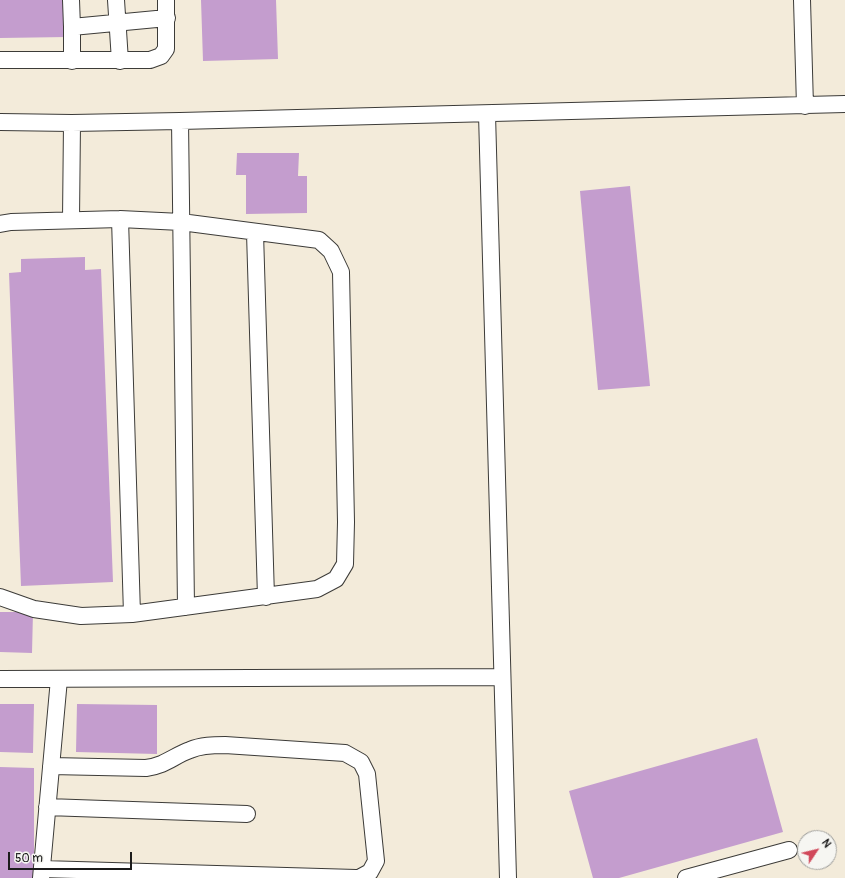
<!DOCTYPE html>
<style>
body{margin:0}
#map{position:relative;width:845px;height:878px;overflow:hidden;background:#f3ebda;font-family:Pangolin,sans-serif}
canvas{display:block}
.north{position:absolute;left:797px;top:830px;width:40px;height:40px;box-sizing:border-box;background:#f6f6f2;border:1px solid #9f9f9c;border-radius:50%;rotate:55deg;font-size:11px;font-weight:700;line-height:16px;text-align:center;color:#1c1c1c}
.north::after{content:'';display:block;margin:auto;width:14px;height:18px;background:#d1495b;clip-path:polygon(50% 0,100% 100%,50% 72%,0 100%)}
.scale{position:absolute;left:8px;top:852px;width:124px;height:18px;box-sizing:border-box;border:2px solid #1c1c1c;border-top:0;padding-left:5px;font-size:12px;line-height:14px;white-space:nowrap;color:#1c1c1c;-webkit-text-stroke:3px #f6f6f2;paint-order:stroke}
</style>
<div id="map">
<canvas width="845" height="878"></canvas>
<div class="north">N</div>
<div class="scale">50 m</div>
</div>
<script>
const ctx = document.querySelector('canvas').getContext('2d');
ctx.lineJoin = 'round';
function paint(path, color) { ctx.fillStyle = color; ctx.fill(path, 'evenodd'); }
function trace(path, color, width, dash) { ctx.strokeStyle = color; ctx.lineWidth = width; ctx.lineCap = dash ? 'butt' : 'round'; ctx.setLineDash(dash || []); ctx.stroke(path); }
paint(new Path2D(`
 M 0,0 L 66,0 L 67,37 L 0,38 Z
 M 201,0 L 276,0 L 278,59 L 203,61 Z
 M 237,153 L 299,153 L 298,176 L 307,176 L 307,213 L 246,214 L 246,175 L 236,175 Z
 M 630,186 L 650,386 L 598,390 L 580,191 Z
 M 85,257 L 85,270 L 101,269 L 113,582 L 21,586 L 9,273 L 21,272 L 21,259 Z
 M 0,612 L 33,612 L 32,653 L 0,652 Z
 M 0,704 L 34,704 L 33,753 L 0,752 Z
 M 77,704 L 157,705 L 157,754 L 76,752 Z
 M 757,738 L 783,832 L 619,878 L 593,878 L 569,791 Z
 M 0,767 L 34,768 L 34,878 L 0,878 Z`), '#c49dce');
const minor = new Path2D(`
 M 71,0 L 72,27 L 167,18
 M 116,0 L 120,61
 M 802,0 L 805,106
 M 72,27 L 72,61
 M 0,60 L 150,60 L 161,56 L 166,49 L 166,0
 M 487,114 L 508,878
 M 180,121 L 186,607
 M 0,122 L 72,123 L 180,121 L 845,104
 M 71,219 L 72,123
 M 120,219 L 132,614
 M 0,224 L 11,222 L 120,219 L 181,222 L 319,240 L 331,251 L 341,272 L 346,522 L 345,564 L 336,579 L 317,589 L 132,614 L 81,616 L 34,609 L 0,597
 M 255,233 L 266,597
 M 0,679 L 502,677
 M 51,766 L 146,768 C 167,765 173,756 190,750 C 201,745 214,745 225,745 L 345,753 L 361,762 L 367,774 L 376,861 L 370,872 L 359,878
 M 47,807 L 247,814
 M 42,869 L 356,878
 M 41,878 L 59,679
 M 686,878 L 789,850`);
trace(minor, '#3c3b38', 18);
trace(minor, '#fff', 16);
</script>
